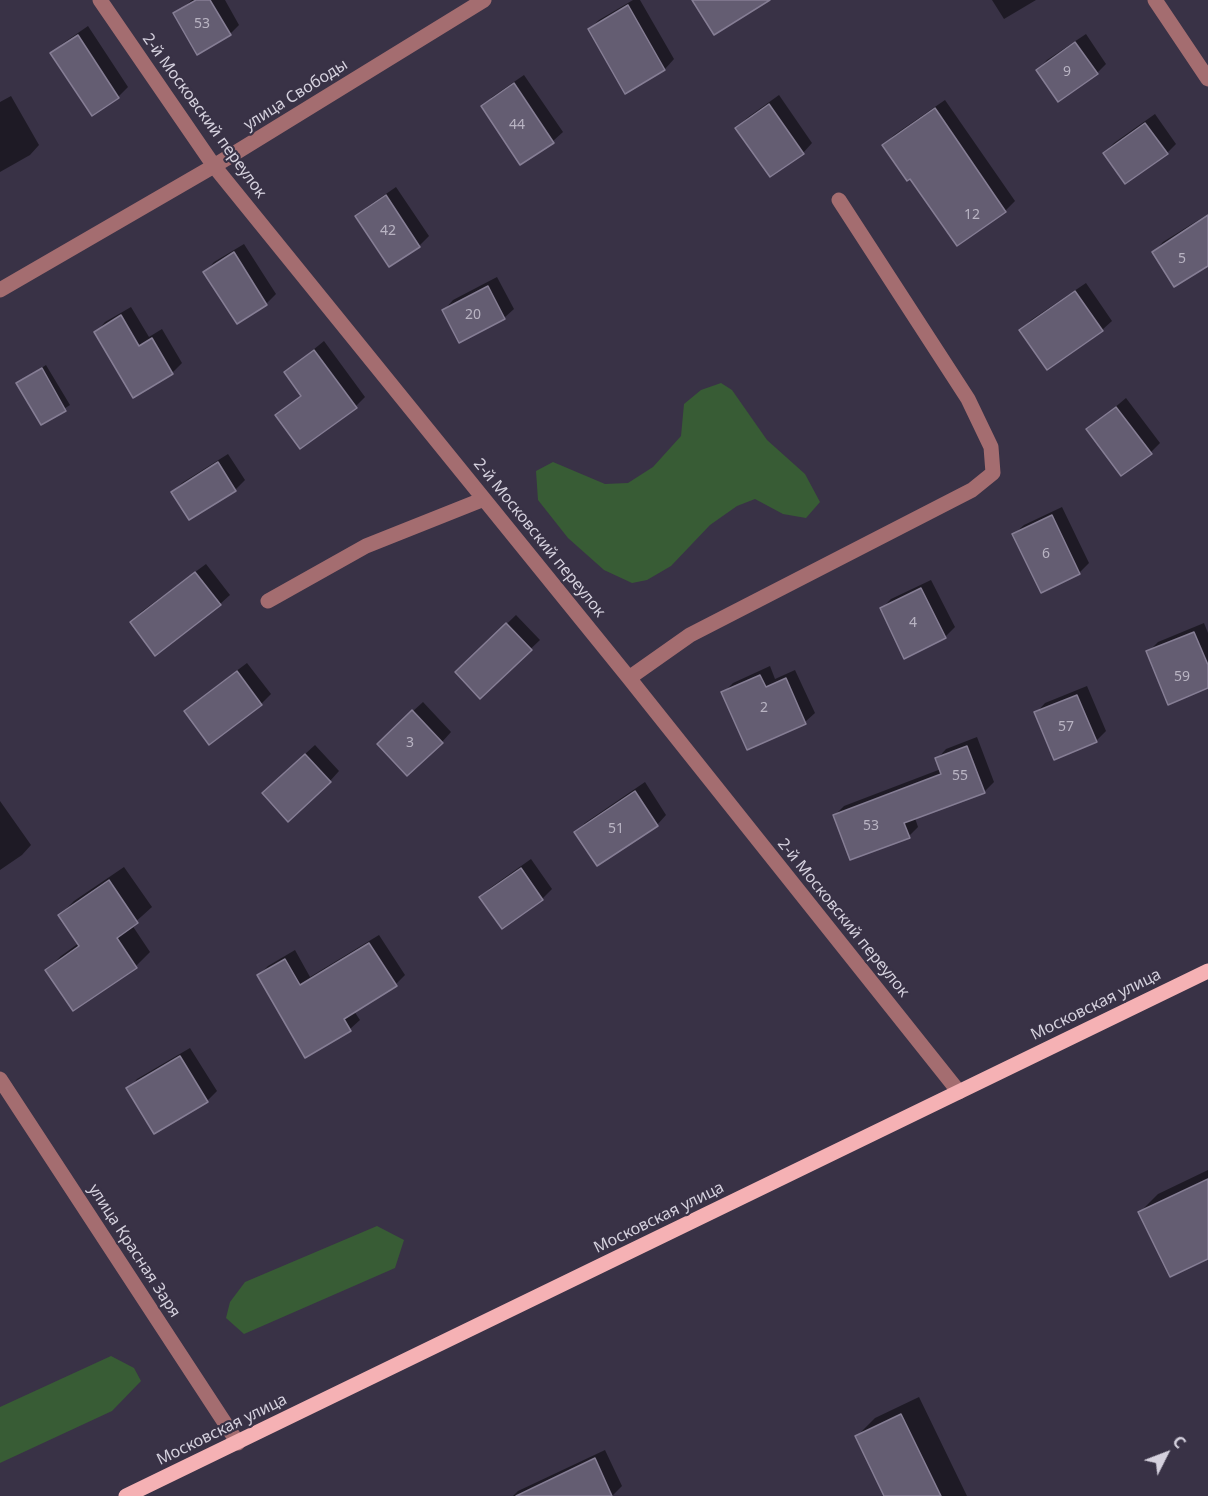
<!DOCTYPE html>
<meta charset="utf-8">
<style>
body{margin:0}
#map{position:relative;width:1208px;height:1496px;overflow:hidden;background:#393246;font-family:"Noto Sans",sans-serif}
canvas{display:block}
.north{position:absolute;left:1136px;top:1424px;width:60px;height:60px;-webkit-text-stroke:4px #393246;paint-order:stroke;rotate:48deg;font-size:16px;font-weight:700;line-height:24px;text-align:center;color:#d5d1de}
.north::after{content:'';display:block;margin:auto;width:21px;height:27px;background:#d5d1de;clip-path:polygon(50% 0,100% 100%,50% 72%,0 100%)}
</style>
<div id="map">
<canvas width="1208" height="1496"></canvas>
<div class="north">С</div>
</div>
<script>
const ctx = document.querySelector('canvas').getContext('2d');
ctx.lineJoin = 'round';
function paint(path, color) { ctx.fillStyle = color; ctx.fill(path, 'evenodd'); }
function trace(path, color, width, dash) { ctx.strokeStyle = color; ctx.lineWidth = width; ctx.lineCap = dash ? 'butt' : 'round'; ctx.setLineDash(dash || []); ctx.stroke(path); }
function drawText(font, color, halo, rows, align = 'center') {
  ctx.font = font + ' "Noto Sans",sans-serif'; ctx.lineWidth = 4.5; ctx.setLineDash([]); ctx.textBaseline = 'middle'; ctx.strokeStyle = halo; ctx.fillStyle = color; for (const [text, x, y, turn = 0] of rows) {
    ctx.save(); ctx.translate(x, y); ctx.rotate((+turn || 0) * Math.PI / 180); ctx.textAlign = isNaN(turn) ? turn : align; if (halo) ctx.strokeText(text, 0, 0); ctx.fillText(text, 0, 0); ctx.restore();
  }
}
paint(new Path2D(`
 M 721,383 L 732,390 L 767,440 L 805,474 L 820,502 L 806,518 L 783,514 L 755,499 L 737,506 L 710,525 L 671,566 L 647,580 L 632,583 L 604,570 L 568,538 L 538,500 L 536,471 L 553,462 L 605,484 L 628,483 L 653,467 L 681,436 L 684,404 L 701,390 Z
 M 377,1226 L 404,1240 L 395,1268 L 244,1334 L 226,1318 L 230,1302 L 245,1282 Z
 M 111,1356 L 134,1368 L 141,1381 L 112,1411 L 0,1463 L 0,1407 Z`), '#385c35');
paint(new Path2D(`
 M 192,0 L 225,0 L 239,25 L 230,34 L 175,14 Z
 M 633,0 L 640,0 L 674,59 L 665,69 L 626,91 L 589,29 L 599,20 Z
 M 992,0 L 1036,0 L 1004,19 Z
 M 88,26 L 128,87 L 118,97 L 92,114 L 52,53 L 62,44 Z
 M 1086,34 L 1106,64 L 1097,73 L 1038,70 L 1047,60 Z
 M 524,75 L 563,132 L 553,141 L 520,163 L 483,107 L 492,97 Z
 M 779,95 L 812,143 L 803,153 L 737,128 L 747,118 Z
 M 11,96 L 39,145 L 30,155 L 0,172 L 0,102 Z
 M 945,100 L 1015,201 L 1005,211 L 957,244 L 910,177 L 884,145 L 894,135 Z
 M 1155,114 L 1176,144 L 1167,153 L 1104,153 L 1114,143 Z
 M 396,187 L 429,236 L 419,246 L 390,265 L 357,216 L 367,207 Z
 M 1208,214 L 1208,264 L 1154,252 L 1163,242 Z
 M 244,244 L 276,294 L 266,304 L 205,272 L 214,262 Z
 M 497,277 L 514,309 L 504,318 L 444,310 L 453,300 Z
 M 1086,283 L 1112,321 L 1102,330 L 1021,330 L 1031,320 Z
 M 131,307 L 149,337 L 162,329 L 182,363 L 172,373 L 133,396 L 96,332 L 105,322 Z
 M 324,341 L 365,397 L 356,406 L 277,415 L 302,395 L 286,372 Z
 M 46,365 L 70,405 L 42,423 L 18,383 Z
 M 1126,398 L 1160,443 L 1151,452 L 1088,430 Z
 M 228,454 L 245,480 L 235,490 L 189,518 L 173,492 L 182,483 Z
 M 1062,507 L 1089,563 L 1079,573 L 1014,534 L 1024,525 Z
 M 206,564 L 230,595 L 220,604 L 132,622 L 141,612 Z
 M 931,580 L 955,627 L 945,637 L 882,608 L 891,599 Z
 M 516,615 L 540,640 L 480,697 L 457,672 Z
 M 1204,623 L 1208,633 L 1208,687 L 1148,652 L 1158,642 Z
 M 247,663 L 271,694 L 261,704 L 209,743 L 186,711 L 195,702 Z
 M 770,666 L 775,679 L 795,670 L 815,713 L 805,722 L 723,693 L 733,683 Z
 M 1087,686 L 1106,731 L 1096,741 L 1036,713 L 1045,703 Z
 M 423,702 L 451,732 L 442,742 L 388,734 Z
 M 977,737 L 994,782 L 984,792 L 915,818 L 918,827 L 909,836 L 835,815 L 844,806 L 941,769 L 937,759 L 946,749 Z
 M 315,745 L 339,771 L 330,781 L 273,783 Z
 M 645,782 L 666,815 L 657,825 L 576,832 L 585,823 Z
 M 0,801 L 31,845 L 22,855 L 0,870 Z
 M 531,859 L 552,889 L 542,899 L 502,927 L 481,897 L 490,888 Z
 M 124,867 L 152,907 L 132,925 L 150,952 L 136,966 L 73,1009 L 47,970 L 61,956 L 79,943 L 60,915 L 74,901 Z
 M 379,935 L 405,975 L 396,984 L 354,1011 L 360,1020 L 350,1029 L 259,975 L 268,966 L 295,950 L 310,977 Z
 M 190,1048 L 217,1091 L 207,1101 L 128,1089 L 137,1079 Z
 M 1208,1170 L 1208,1258 L 1140,1212 L 1158,1194 Z
 M 919,1397 L 967,1496 L 886,1496 L 857,1436 L 875,1418 Z
 M 605,1450 L 622,1486 L 612,1496 L 513,1496 L 518,1491 Z`), '#0007');
const building = new Path2D(`
 M 196,0 L 210,0 L 231,35 L 197,55 L 173,13 Z
 M 692,0 L 770,0 L 714,35 Z
 M 628,5 L 665,70 L 625,94 L 588,29 Z
 M 78,35 L 119,98 L 92,116 L 50,53 Z
 M 1075,42 L 1098,74 L 1058,102 L 1036,70 Z
 M 514,83 L 554,143 L 520,165 L 481,106 Z
 M 769,104 L 804,154 L 770,177 L 735,128 Z
 M 935,108 L 1006,212 L 957,246 L 910,179 L 907,181 L 882,145 Z
 M 1145,123 L 1168,154 L 1125,184 L 1103,153 Z
 M 386,195 L 420,247 L 389,267 L 355,216 Z
 M 1208,215 L 1208,266 L 1174,287 L 1152,252 Z
 M 234,252 L 267,305 L 237,324 L 203,272 Z
 M 488,286 L 505,319 L 459,343 L 442,310 Z
 M 1075,291 L 1103,331 L 1047,370 L 1019,330 Z
 M 121,315 L 139,346 L 152,338 L 173,374 L 133,398 L 94,332 Z
 M 314,350 L 357,408 L 300,449 L 275,415 L 301,396 L 284,372 Z
 M 42,368 L 66,411 L 41,425 L 16,383 Z
 M 1116,407 L 1152,454 L 1121,476 L 1086,429 Z
 M 218,462 L 236,491 L 189,520 L 171,492 Z
 M 1052,515 L 1080,574 L 1041,593 L 1012,534 Z
 M 195,572 L 221,605 L 155,656 L 130,622 Z
 M 921,588 L 946,638 L 904,659 L 880,608 Z
 M 506,623 L 532,650 L 480,699 L 455,672 Z
 M 1194,632 L 1208,665 L 1208,688 L 1168,705 L 1146,651 Z
 M 237,671 L 262,705 L 209,745 L 184,711 Z
 M 760,675 L 766,687 L 786,678 L 806,724 L 747,750 L 721,692 Z
 M 1077,695 L 1097,742 L 1054,760 L 1034,712 Z
 M 412,710 L 443,743 L 407,776 L 377,744 Z
 M 967,746 L 985,793 L 904,823 L 910,838 L 850,860 L 833,815 L 941,774 L 935,758 Z
 M 305,754 L 331,782 L 288,822 L 262,793 Z
 M 635,791 L 658,826 L 597,866 L 574,832 Z
 M 521,868 L 543,900 L 502,929 L 479,897 Z
 M 109,880 L 138,923 L 117,938 L 137,968 L 73,1011 L 45,970 L 79,946 L 58,915 Z
 M 369,943 L 397,986 L 344,1019 L 351,1031 L 305,1058 L 257,975 L 285,959 L 300,985 Z
 M 180,1056 L 208,1102 L 154,1134 L 126,1088 Z
 M 1208,1179 L 1208,1259 L 1170,1277 L 1138,1212 Z
 M 901,1414 L 941,1496 L 884,1496 L 855,1436 Z
 M 595,1458 L 612,1496 L 516,1496 Z`);
paint(building, '#645d72');
trace(building, '#867e95', 1.5);
trace(new Path2D(`
 M 100,0 L 214,166 L 629,678 L 959,1092
 M 1155,0 L 1208,79
 M 0,290 L 214,166 L 484,0
 M 268,601 L 366,546 L 484,499
 M 629,678 L 690,635 L 972,490 L 993,473 L 991,447 L 968,399 L 839,200
 M 0,1079 L 238,1443`), '#a46d70', 15);
trace(new Path2D(`
 M 126,1496 L 1208,971`), '#f5b1b4', 15);
drawText('14px', '#b9b4c3', null, [
 ["53",202,24],
 ["9",1067,72],
 ["44",517,125],
 ["12",972,215],
 ["42",388,231],
 ["5",1182,259],
 ["20",473,315],
 ["6",1046,554],
 ["4",913,623],
 ["59",1182,677],
 ["2",764,708],
 ["57",1066,727],
 ["3",410,743],
 ["55",960,776],
 ["53",871,826],
 ["51",616,829]
]);
drawText('16px', '#d5d1de', '#393246', [
 ["улица Свободы",296,95,-32],
 ["2-й Московский переулок",204,116,54],
 ["2-й Московский переулок",539,538,51],
 ["2-й Московский переулок",843,918,51],
 ["Московская улица",1096,1005,-26],
 ["Московская улица",659,1218,-26],
 ["улица Красная Заря",134,1251,57],
 ["Московская улица",222,1430,-26]
]);
</script>
